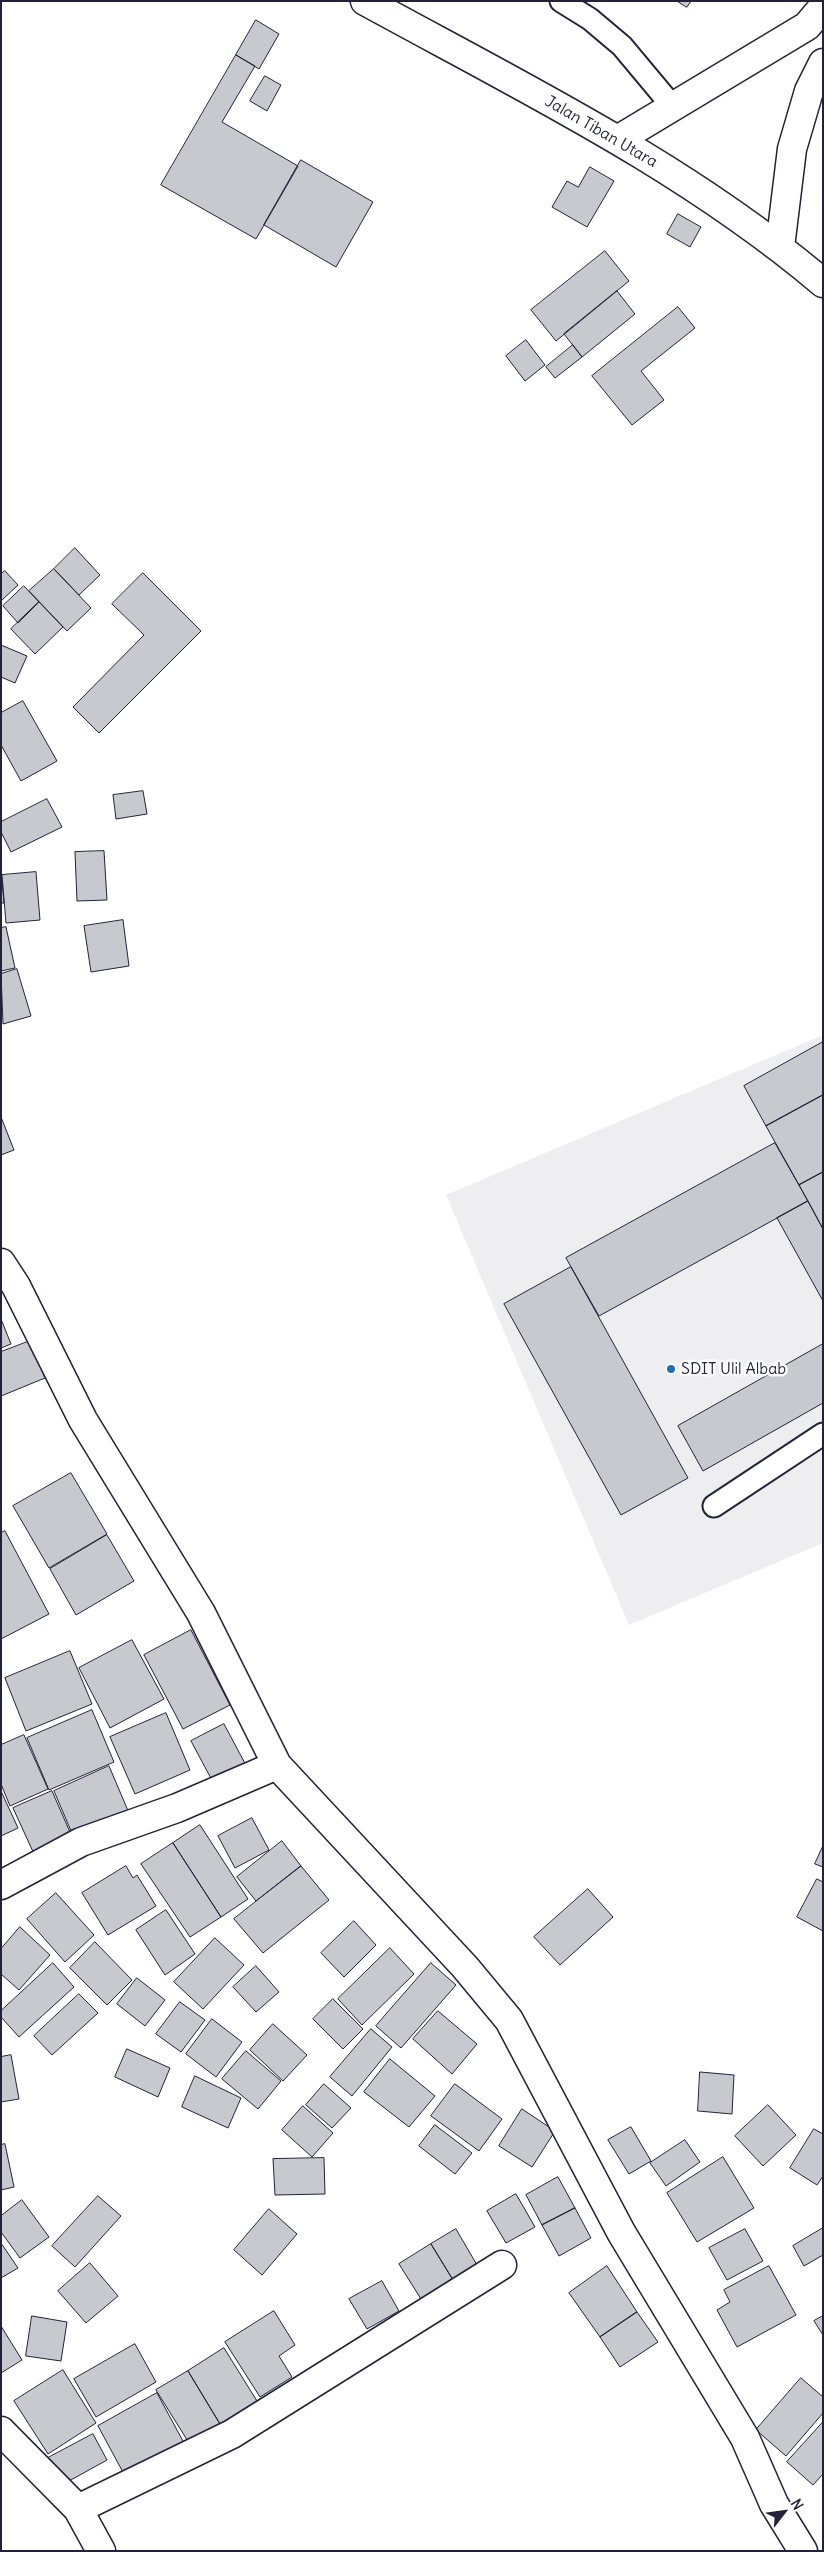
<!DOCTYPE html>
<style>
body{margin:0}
#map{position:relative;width:824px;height:2552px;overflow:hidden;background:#fff;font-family:Delius,sans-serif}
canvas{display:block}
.frame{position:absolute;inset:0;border:2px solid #22223b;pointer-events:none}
.north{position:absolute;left:759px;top:2487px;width:50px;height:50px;-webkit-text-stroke:4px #fff;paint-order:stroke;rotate:60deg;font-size:14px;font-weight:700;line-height:20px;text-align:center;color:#22223b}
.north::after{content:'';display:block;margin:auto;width:18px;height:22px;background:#22223b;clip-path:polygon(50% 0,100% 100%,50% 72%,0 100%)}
</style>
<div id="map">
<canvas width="824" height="2552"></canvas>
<div class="frame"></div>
<div class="north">N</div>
</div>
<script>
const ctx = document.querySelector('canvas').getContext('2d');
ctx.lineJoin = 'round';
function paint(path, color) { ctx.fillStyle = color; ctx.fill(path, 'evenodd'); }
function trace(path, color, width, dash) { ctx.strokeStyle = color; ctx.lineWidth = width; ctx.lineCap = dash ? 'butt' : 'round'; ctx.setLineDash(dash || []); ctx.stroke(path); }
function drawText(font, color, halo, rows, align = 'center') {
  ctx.font = font + ' Delius,sans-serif'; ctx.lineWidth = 5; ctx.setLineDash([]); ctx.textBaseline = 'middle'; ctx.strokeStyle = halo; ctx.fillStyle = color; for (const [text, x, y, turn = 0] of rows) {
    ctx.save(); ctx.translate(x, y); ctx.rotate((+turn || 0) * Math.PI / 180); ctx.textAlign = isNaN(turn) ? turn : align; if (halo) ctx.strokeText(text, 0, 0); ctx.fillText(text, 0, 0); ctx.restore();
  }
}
paint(new Path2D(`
 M 823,1035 L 823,1543 L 629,1625 L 446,1195 Z`), '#eeeef1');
const building = new Path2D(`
 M 677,1 L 691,1 L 687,7 Z
 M 256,20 L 279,34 L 259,69 L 236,55 Z
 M 236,55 L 255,66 L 222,122 L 298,166 L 256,239 L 161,185 Z
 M 265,76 L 281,85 L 267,111 L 250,101 Z
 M 301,160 L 373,202 L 336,267 L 264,225 Z
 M 590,167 L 614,181 L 587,227 L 552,207 L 567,181 L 578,187 Z
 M 678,214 L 701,227 L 690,247 L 667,234 Z
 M 605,251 L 629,281 L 556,341 L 531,310 Z
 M 617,291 L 635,314 L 582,357 L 564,334 Z
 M 678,307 L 695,328 L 641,371 L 664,400 L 632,425 L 592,376 Z
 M 526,340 L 545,365 L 525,381 L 506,356 Z
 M 573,345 L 582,357 L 555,378 L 546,367 Z
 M 75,548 L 100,575 L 79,595 L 54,569 Z
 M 54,569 L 91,608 L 67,631 L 29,591 Z
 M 5,571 L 18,585 L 1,601 L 1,574 Z
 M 143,573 L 201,631 L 99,733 L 73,707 L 144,635 L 112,604 Z
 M 24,586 L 39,602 L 18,623 L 3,606 Z
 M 39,602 L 63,627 L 35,654 L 11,629 Z
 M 1,645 L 27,656 L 15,683 L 1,677 Z
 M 23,701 L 57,761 L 21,781 L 1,745 L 1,713 Z
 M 143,791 L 147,814 L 116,819 L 113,795 Z
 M 47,799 L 62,827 L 11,852 L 1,832 L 1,822 Z
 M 104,851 L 107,900 L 77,901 L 75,852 Z
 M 1,871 L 4,903 L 1,903 Z
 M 36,872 L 40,920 L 6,923 L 2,875 Z
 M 123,920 L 129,966 L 91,972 L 84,926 Z
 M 6,927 L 15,968 L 1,971 L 1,928 Z
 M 17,969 L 31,1016 L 3,1024 L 1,974 Z
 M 823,1042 L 823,1095 L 766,1126 L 744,1086 Z
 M 823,1095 L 823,1172 L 799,1185 L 766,1126 Z
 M 1,1117 L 14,1150 L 1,1155 Z
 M 775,1143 L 808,1201 L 599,1316 L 566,1258 Z
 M 823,1172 L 823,1229 L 799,1185 Z
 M 808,1201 L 823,1229 L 823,1301 L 777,1218 Z
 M 571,1267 L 688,1478 L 621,1515 L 504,1304 Z
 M 1,1319 L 11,1344 L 1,1348 Z
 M 30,1341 L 45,1378 L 1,1396 L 1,1352 Z
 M 823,1344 L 823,1403 L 703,1471 L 678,1426 Z
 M 71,1473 L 107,1534 L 49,1568 L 13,1506 Z
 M 5,1531 L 49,1614 L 1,1639 L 1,1533 Z
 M 107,1535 L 134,1581 L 76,1615 L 50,1569 Z
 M 191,1630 L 230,1705 L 183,1729 L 144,1655 Z
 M 132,1640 L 164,1699 L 110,1728 L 79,1668 Z
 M 70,1651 L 92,1704 L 26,1731 L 5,1678 Z
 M 92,1710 L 114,1762 L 49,1790 L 27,1738 Z
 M 166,1713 L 190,1770 L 135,1794 L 110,1737 Z
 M 224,1724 L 248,1769 L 215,1786 L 191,1741 Z
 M 24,1735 L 48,1789 L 10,1806 L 1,1784 L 1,1745 Z
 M 109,1766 L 129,1813 L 74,1838 L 54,1791 Z
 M 1,1791 L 18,1828 L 1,1836 Z
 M 52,1791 L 73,1839 L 35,1856 L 13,1808 Z
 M 252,1818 L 269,1850 L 235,1868 L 218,1836 Z
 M 200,1825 L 248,1899 L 221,1917 L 173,1843 Z
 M 282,1841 L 301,1866 L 256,1901 L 237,1877 Z
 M 173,1843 L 221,1917 L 190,1937 L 141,1864 Z
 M 823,1846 L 823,1867 L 815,1864 Z
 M 126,1866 L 133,1878 L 137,1875 L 156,1906 L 108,1935 L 82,1893 Z
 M 301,1866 L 329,1900 L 263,1953 L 234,1919 Z
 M 817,1879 L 823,1882 L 823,1931 L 797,1917 Z
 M 588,1889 L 613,1917 L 560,1965 L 534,1937 Z
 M 56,1893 L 94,1935 L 65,1962 L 27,1919 Z
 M 166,1910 L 195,1954 L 165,1975 L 136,1930 Z
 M 354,1921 L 376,1945 L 344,1977 L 321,1953 Z
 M 20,1927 L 50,1955 L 19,1990 L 1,1974 L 1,1949 Z
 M 215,1938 L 244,1965 L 203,2009 L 174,1982 Z
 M 95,1942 L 132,1980 L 107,2005 L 70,1968 Z
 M 390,1948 L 414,1974 L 362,2025 L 338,1999 Z
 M 53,1963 L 74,1987 L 19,2037 L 1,2017 L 1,2011 Z
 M 431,1963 L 456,1985 L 401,2048 L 376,2026 Z
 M 256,1966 L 279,1992 L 256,2012 L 233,1987 Z
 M 137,1978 L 165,2000 L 145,2026 L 117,2004 Z
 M 79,1994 L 98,2013 L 52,2055 L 34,2036 Z
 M 333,1999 L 363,2029 L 343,2049 L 313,2019 Z
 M 180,2002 L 205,2020 L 181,2052 L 156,2034 Z
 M 438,2011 L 477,2044 L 452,2074 L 413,2039 Z
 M 212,2019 L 242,2042 L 216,2077 L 186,2054 Z
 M 273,2024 L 307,2055 L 283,2081 L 250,2050 Z
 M 371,2029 L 392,2047 L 352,2096 L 330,2077 Z
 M 127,2049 L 170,2068 L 158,2097 L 115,2077 Z
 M 246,2051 L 281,2081 L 258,2109 L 222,2079 Z
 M 11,2055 L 19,2099 L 1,2102 L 1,2057 Z
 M 390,2059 L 435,2096 L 409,2127 L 364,2092 Z
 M 700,2072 L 734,2075 L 732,2114 L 698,2111 Z
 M 195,2076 L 241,2098 L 228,2128 L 182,2107 Z
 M 324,2084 L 351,2108 L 332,2128 L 306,2105 Z
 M 455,2084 L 502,2119 L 479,2151 L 431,2116 Z
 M 768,2105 L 796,2135 L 763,2166 L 735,2136 Z
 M 303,2106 L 333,2133 L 312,2157 L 282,2130 Z
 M 522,2109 L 555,2131 L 532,2167 L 499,2146 Z
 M 435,2125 L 472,2153 L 455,2174 L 419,2146 Z
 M 631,2127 L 651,2161 L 629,2174 L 608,2140 Z
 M 814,2129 L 823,2134 L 823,2176 L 817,2185 L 790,2168 Z
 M 685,2140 L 700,2162 L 666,2186 L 650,2163 Z
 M 5,2144 L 14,2187 L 1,2190 L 1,2145 Z
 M 723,2157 L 754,2208 L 697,2242 L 667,2193 Z
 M 324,2158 L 325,2194 L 275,2195 L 273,2159 Z
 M 558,2177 L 575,2208 L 542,2225 L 526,2195 Z
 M 516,2194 L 535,2227 L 506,2243 L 487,2211 Z
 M 98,2196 L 121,2216 L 75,2267 L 52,2246 Z
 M 22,2200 L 49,2237 L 20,2258 L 1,2232 L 1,2216 Z
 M 575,2208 L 591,2238 L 559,2256 L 542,2225 Z
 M 269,2209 L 297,2234 L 262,2275 L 234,2250 Z
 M 823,2228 L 823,2255 L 804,2266 L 793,2246 Z
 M 456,2229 L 477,2265 L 453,2280 L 431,2244 Z
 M 745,2229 L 763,2261 L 727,2280 L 709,2248 Z
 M 1,2243 L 18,2268 L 1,2278 Z
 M 431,2244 L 453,2280 L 421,2299 L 399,2264 Z
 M 90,2263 L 118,2296 L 86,2323 L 58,2291 Z
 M 607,2266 L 637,2312 L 600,2337 L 569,2293 Z
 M 769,2266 L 796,2315 L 737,2347 L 717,2310 L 730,2302 L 724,2290 Z
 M 382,2281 L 399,2311 L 367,2329 L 349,2299 Z
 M 274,2311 L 295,2345 L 279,2356 L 292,2377 L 260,2397 L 225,2342 Z
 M 637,2312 L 658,2342 L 620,2367 L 600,2337 Z
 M 32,2316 L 67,2322 L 61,2361 L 26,2356 Z
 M 823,2316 L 823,2335 L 814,2321 Z
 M 1,2326 L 22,2360 L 1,2373 Z
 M 135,2344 L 156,2382 L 96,2417 L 74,2379 Z
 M 224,2348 L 257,2401 L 220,2424 L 188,2371 Z
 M 63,2370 L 96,2423 L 48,2454 L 14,2401 Z
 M 188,2371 L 220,2424 L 189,2443 L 156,2390 Z
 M 801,2378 L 823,2397 L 823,2413 L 786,2456 L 756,2430 Z
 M 157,2393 L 184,2443 L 125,2476 L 98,2426 Z
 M 823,2422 L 823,2474 L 813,2485 L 787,2462 Z
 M 93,2434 L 107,2460 L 60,2486 L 46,2459 Z`);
paint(building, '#c8c8cf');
trace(building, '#22223b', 1);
const lane = new Path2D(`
 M 561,1 L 590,19 L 622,46 L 673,107
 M 714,1506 L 823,1434`);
const street = new Path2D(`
 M 619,139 L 807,26 L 823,7
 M 780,247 L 792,149 L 809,91 L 823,63
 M 1,1263 L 16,1286 L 83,1420 L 201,1613 L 277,1765 L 465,1967 L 509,2020 L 621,2232 L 745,2438 L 774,2504 L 803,2551
 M 1,1885 L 81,1842 L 177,1808 L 277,1765
 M 1,2431 L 78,2509 L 101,2551
 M 78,2509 L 232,2434 L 502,2265`);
const secondary = new Path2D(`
 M 365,1 C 522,87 686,167 823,283`);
trace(lane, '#22223b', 25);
trace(street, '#22223b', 31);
trace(secondary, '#22223b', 31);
trace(lane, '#fff', 21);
trace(street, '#fff', 28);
trace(secondary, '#fff', 28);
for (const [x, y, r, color] of [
 [671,1369,5,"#1f6fb2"]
]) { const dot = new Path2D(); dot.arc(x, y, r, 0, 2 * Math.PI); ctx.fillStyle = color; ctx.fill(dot); trace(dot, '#fff', 2); }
drawText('16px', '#22223b', '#fff', [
 ["Jalan Tiban Utara",601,132,30]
]);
drawText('16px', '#22223b', '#fff', [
 ["SDIT Ulil Albab",681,1369]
], 'left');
</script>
